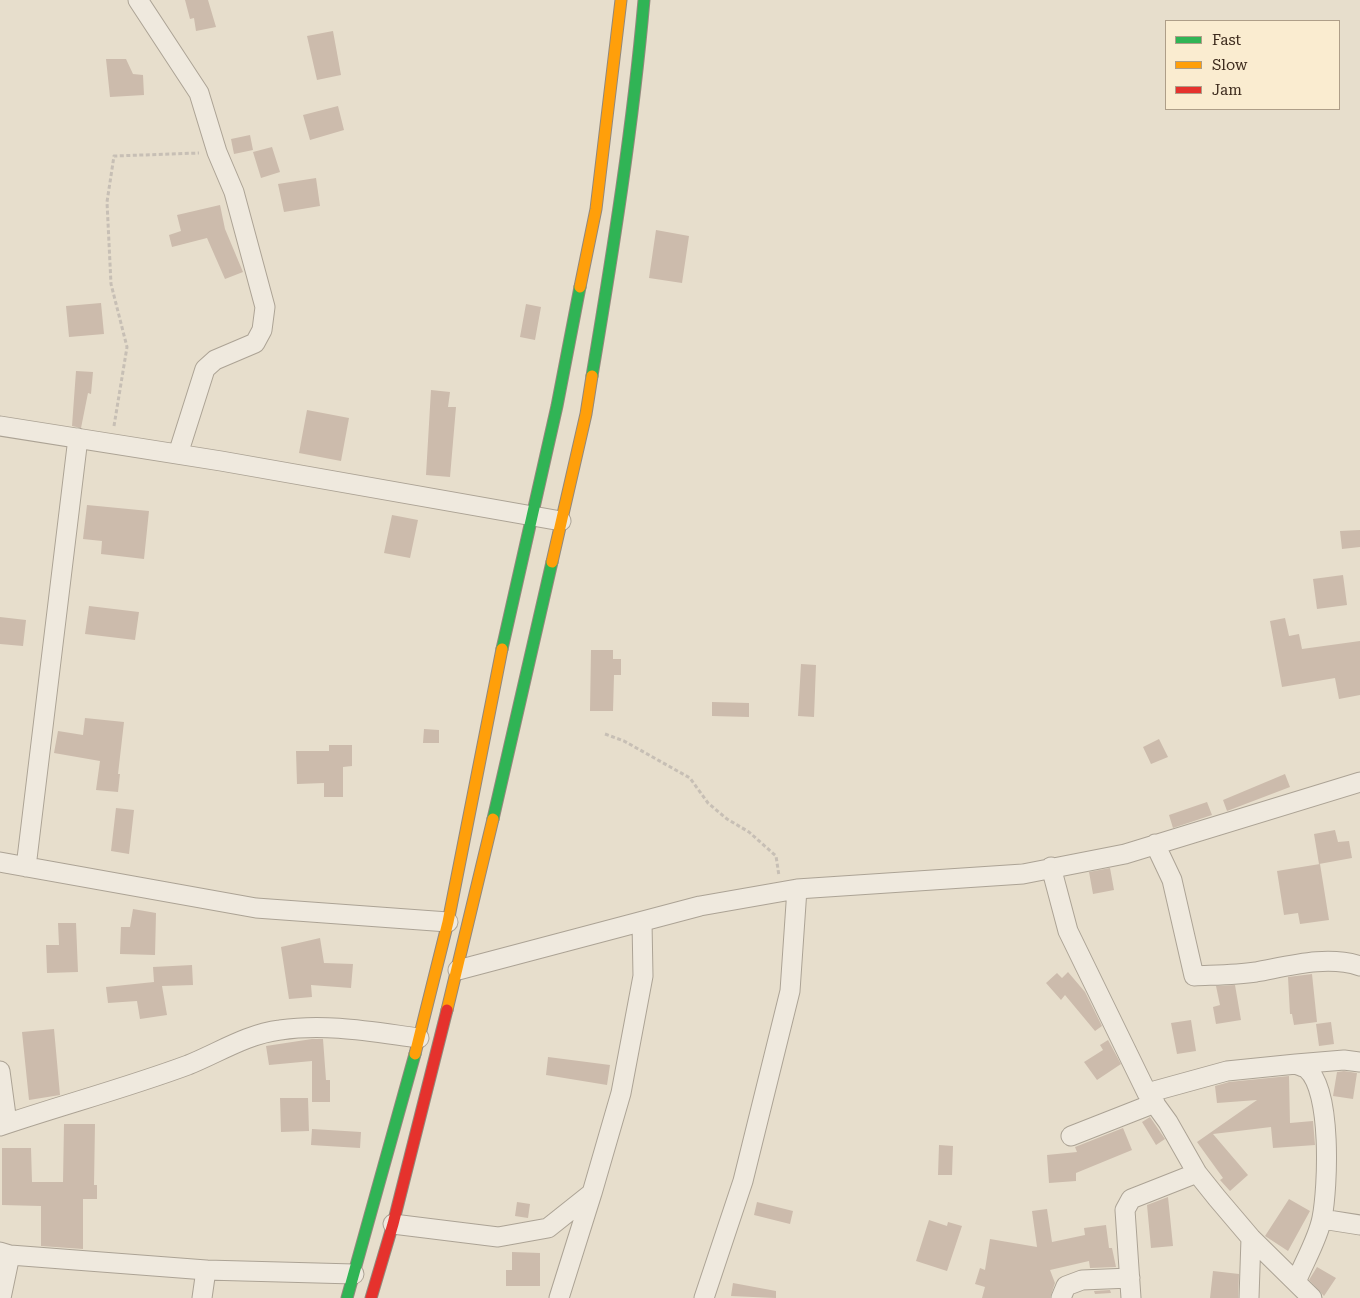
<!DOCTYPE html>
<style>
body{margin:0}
#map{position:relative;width:1360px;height:1298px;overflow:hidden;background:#e7decc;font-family:"Roboto Serif",serif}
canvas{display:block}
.legend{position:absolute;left:1165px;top:20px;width:175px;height:90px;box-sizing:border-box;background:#faecd0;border:1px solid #ae9e88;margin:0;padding:6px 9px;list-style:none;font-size:15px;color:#3c2a1c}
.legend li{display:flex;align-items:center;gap:10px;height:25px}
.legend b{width:25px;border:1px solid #ae9e88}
</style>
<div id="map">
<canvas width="1360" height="1298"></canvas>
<ul class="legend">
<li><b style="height:6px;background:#30b455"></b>Fast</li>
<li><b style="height:6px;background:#ff9f0a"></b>Slow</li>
<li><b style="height:6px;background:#e5322d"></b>Jam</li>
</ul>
</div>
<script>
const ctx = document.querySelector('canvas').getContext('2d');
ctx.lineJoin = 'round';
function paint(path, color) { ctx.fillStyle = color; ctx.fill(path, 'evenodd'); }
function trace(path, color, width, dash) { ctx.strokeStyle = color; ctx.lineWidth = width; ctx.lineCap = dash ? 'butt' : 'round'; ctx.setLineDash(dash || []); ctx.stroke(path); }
paint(new Path2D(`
 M 185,0 L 208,0 L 216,27 L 196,31 L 194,18 L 190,19 Z
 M 333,31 L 341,75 L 317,80 L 307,36 Z
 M 106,59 L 126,59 L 133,74 L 143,75 L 144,95 L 110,97 Z
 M 338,106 L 344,130 L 310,140 L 303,115 Z
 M 250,135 L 253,150 L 234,154 L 231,139 Z
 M 272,147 L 280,172 L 261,178 L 253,152 Z
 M 316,178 L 320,206 L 284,212 L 278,184 Z
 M 220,205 L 225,229 L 243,272 L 225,279 L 207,238 L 172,247 L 169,235 L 181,231 L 177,215 Z
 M 656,230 L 689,236 L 682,283 L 649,278 Z
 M 101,303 L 104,334 L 69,337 L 66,306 Z
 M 526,304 L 541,307 L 535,340 L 520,337 Z
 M 76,371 L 93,372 L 91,394 L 88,393 L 81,428 L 72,426 Z
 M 431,390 L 450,392 L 448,407 L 456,407 L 450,477 L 426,475 Z
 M 307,410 L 349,418 L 341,461 L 299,453 Z
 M 87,505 L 149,511 L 144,559 L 101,554 L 102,541 L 83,539 Z
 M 392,515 L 418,520 L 410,558 L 384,553 Z
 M 1360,530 L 1360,547 L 1342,549 L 1340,531 Z
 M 1343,575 L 1347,605 L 1317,609 L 1313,579 Z
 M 89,606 L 139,612 L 135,640 L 85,634 Z
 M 0,617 L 26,620 L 23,646 L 0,644 Z
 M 1285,618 L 1289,636 L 1299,634 L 1302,649 L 1360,641 L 1360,695 L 1339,699 L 1335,678 L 1282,687 L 1270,621 Z
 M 591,650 L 613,650 L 613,659 L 621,659 L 621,675 L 614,675 L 613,711 L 590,711 Z
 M 801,664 L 816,665 L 814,717 L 798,716 Z
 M 712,702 L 749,703 L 749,717 L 712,716 Z
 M 85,718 L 124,722 L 118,774 L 120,774 L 118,792 L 96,790 L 100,761 L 54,753 L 58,731 L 83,735 Z
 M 424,729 L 439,730 L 439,743 L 423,743 Z
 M 1159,739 L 1168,757 L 1151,764 L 1143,747 Z
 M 329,745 L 352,745 L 352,766 L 343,767 L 343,797 L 324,797 L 324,783 L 297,784 L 296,751 L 329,751 Z
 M 1285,774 L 1290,787 L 1227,811 L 1223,800 Z
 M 1207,802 L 1212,815 L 1173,828 L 1169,815 Z
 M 116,808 L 134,810 L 129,854 L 111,851 Z
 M 1335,830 L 1338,842 L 1349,841 L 1352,858 L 1319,864 L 1314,834 Z
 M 1320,864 L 1329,920 L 1300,924 L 1298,913 L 1284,915 L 1277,871 Z
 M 1110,868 L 1114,890 L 1093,894 L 1089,872 Z
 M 133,909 L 156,913 L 155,955 L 120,954 L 121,927 L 130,927 Z
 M 58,923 L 76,923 L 78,972 L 47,973 L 46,945 L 59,945 Z
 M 320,938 L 324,963 L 353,964 L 351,988 L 311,985 L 312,997 L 289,999 L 281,947 Z
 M 192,965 L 193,985 L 162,986 L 167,1015 L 140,1019 L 137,1001 L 108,1003 L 106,987 L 154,982 L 153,967 Z
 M 1068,972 L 1085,992 L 1102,1026 L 1095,1031 L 1065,995 L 1061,1000 L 1046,983 L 1057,973 L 1062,978 Z
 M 1312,974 L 1317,1022 L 1294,1025 L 1292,1014 L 1290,1014 L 1288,977 Z
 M 1235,985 L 1241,1020 L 1216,1024 L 1213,1007 L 1220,1005 L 1216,986 Z
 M 1191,1020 L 1196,1051 L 1177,1054 L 1171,1023 Z
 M 1331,1022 L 1334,1044 L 1319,1046 L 1316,1024 Z
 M 54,1029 L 60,1095 L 29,1100 L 22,1032 Z
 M 312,1039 L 323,1039 L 326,1080 L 330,1080 L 330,1102 L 312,1102 L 312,1061 L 269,1065 L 266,1046 Z
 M 1108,1040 L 1121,1064 L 1097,1080 L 1084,1062 L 1103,1050 L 1100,1045 Z
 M 548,1057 L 610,1065 L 607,1085 L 546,1075 Z
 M 1344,1071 L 1357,1073 L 1353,1099 L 1333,1096 L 1337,1072 Z
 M 1289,1076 L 1290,1123 L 1313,1121 L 1315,1145 L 1273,1148 L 1271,1127 L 1213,1134 L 1248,1175 L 1230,1191 L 1220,1180 L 1223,1178 L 1197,1142 L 1257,1100 L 1217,1103 L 1215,1086 L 1229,1082 Z
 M 280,1098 L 308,1098 L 309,1131 L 281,1132 Z
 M 1150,1117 L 1165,1139 L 1156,1145 L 1142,1122 Z
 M 64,1124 L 95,1124 L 94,1185 L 97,1185 L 97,1199 L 83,1199 L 83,1249 L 41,1246 L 41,1206 L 2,1205 L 2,1148 L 31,1148 L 32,1182 L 63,1182 Z
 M 1123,1128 L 1132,1150 L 1076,1173 L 1076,1181 L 1049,1183 L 1047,1155 L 1077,1152 L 1075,1147 Z
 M 312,1129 L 361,1132 L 360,1148 L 311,1145 Z
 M 939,1145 L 953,1146 L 952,1175 L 938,1175 Z
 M 1168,1197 L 1173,1246 L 1151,1248 L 1147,1205 Z
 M 1289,1199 L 1310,1211 L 1288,1251 L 1265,1236 Z
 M 517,1202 L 530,1204 L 528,1218 L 515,1216 Z
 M 757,1202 L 793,1211 L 790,1224 L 754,1215 Z
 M 1047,1209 L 1052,1242 L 1085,1235 L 1084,1228 L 1106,1225 L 1109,1248 L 1112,1248 L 1116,1267 L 1090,1268 L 1089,1261 L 1050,1270 L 1055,1283 L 1050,1298 L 982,1298 L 985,1287 L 975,1284 L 980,1268 L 985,1270 L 990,1239 L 1037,1247 L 1032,1211 Z
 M 929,1220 L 947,1226 L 948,1222 L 962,1226 L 947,1271 L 916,1261 Z
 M 512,1252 L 540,1253 L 540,1286 L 506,1286 L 506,1270 L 512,1270 Z
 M 1317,1267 L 1336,1278 L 1324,1296 L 1309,1280 Z
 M 1213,1271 L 1239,1274 L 1238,1298 L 1210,1298 Z
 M 733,1283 L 776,1291 L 776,1298 L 731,1296 Z
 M 1110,1290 L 1111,1293 L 1095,1294 L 1094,1291 Z`), '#ccbbac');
const street = new Path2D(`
 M 138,0 L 199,93 L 217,152 L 234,192 L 265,307 L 262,330 L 255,343 L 215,360 L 205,369 L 178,454
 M 0,426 L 221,461 L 561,521
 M 1155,844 L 1172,880 L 1194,976 C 1214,975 1236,975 1256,972 C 1289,966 1327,955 1360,966
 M 0,862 L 256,908 L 448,922
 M 26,867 L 78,438
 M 1051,867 L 1068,931 L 1147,1093 L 1168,1122 L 1197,1173 L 1217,1198 L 1251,1238 L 1312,1298
 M 458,970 L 700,906 L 797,889 L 1023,874 L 1125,854 L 1360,782
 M 1296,1064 L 1344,1060 L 1360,1062
 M 0,1071 L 7,1123
 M 1147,1093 L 1227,1071 L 1296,1064 C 1300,1066 1305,1067 1307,1069 C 1332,1090 1328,1187 1322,1218 C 1318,1239 1304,1262 1296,1282
 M 0,1126 C 62,1105 126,1088 188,1065 C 218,1053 247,1034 280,1030 C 327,1023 373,1032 419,1038
 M 1071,1136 L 1155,1103
 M 1322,1219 L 1360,1225
 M 393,1224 L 498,1237 L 548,1228 L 592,1193 L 621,1093 L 643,976 L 642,922
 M 0,1252 L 10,1255 L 206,1270 L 354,1274
 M 1,1298 L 10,1255
 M 202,1298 L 206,1270
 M 559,1298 L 592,1193
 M 704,1298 L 743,1181 L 790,991 L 797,889
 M 1061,1298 L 1066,1286 L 1082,1280 L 1130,1278
 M 1131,1298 L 1125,1210 L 1131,1199 L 1197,1173
 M 1249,1298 L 1251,1238`);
const fast = new Path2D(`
 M 592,376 C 613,251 633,126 644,0
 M 502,649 L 557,406 L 580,287
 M 493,819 L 552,562
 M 347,1298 L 415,1054`);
const slow = new Path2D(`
 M 580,287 L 596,209 L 621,0
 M 552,562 L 586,414 L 592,376
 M 447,1010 L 493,819
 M 415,1054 L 448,922 L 502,649`);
const jam = new Path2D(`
 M 371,1298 L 393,1224 L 447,1010`);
trace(street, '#aca395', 21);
trace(fast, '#92887c', 13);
trace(slow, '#92887c', 13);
trace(jam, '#92887c', 13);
trace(new Path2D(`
 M 114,426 L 127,347 L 111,284 L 107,202 L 114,156 L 199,153
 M 605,734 L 624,741 L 690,778 L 708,803 L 727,819 L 749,832 L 776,856 L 779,876`), '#c7bfb5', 3, [4, 2.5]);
trace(street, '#efe9de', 19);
trace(fast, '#30b455', 11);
trace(slow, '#ff9f0a', 11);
trace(jam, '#e5322d', 11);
</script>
